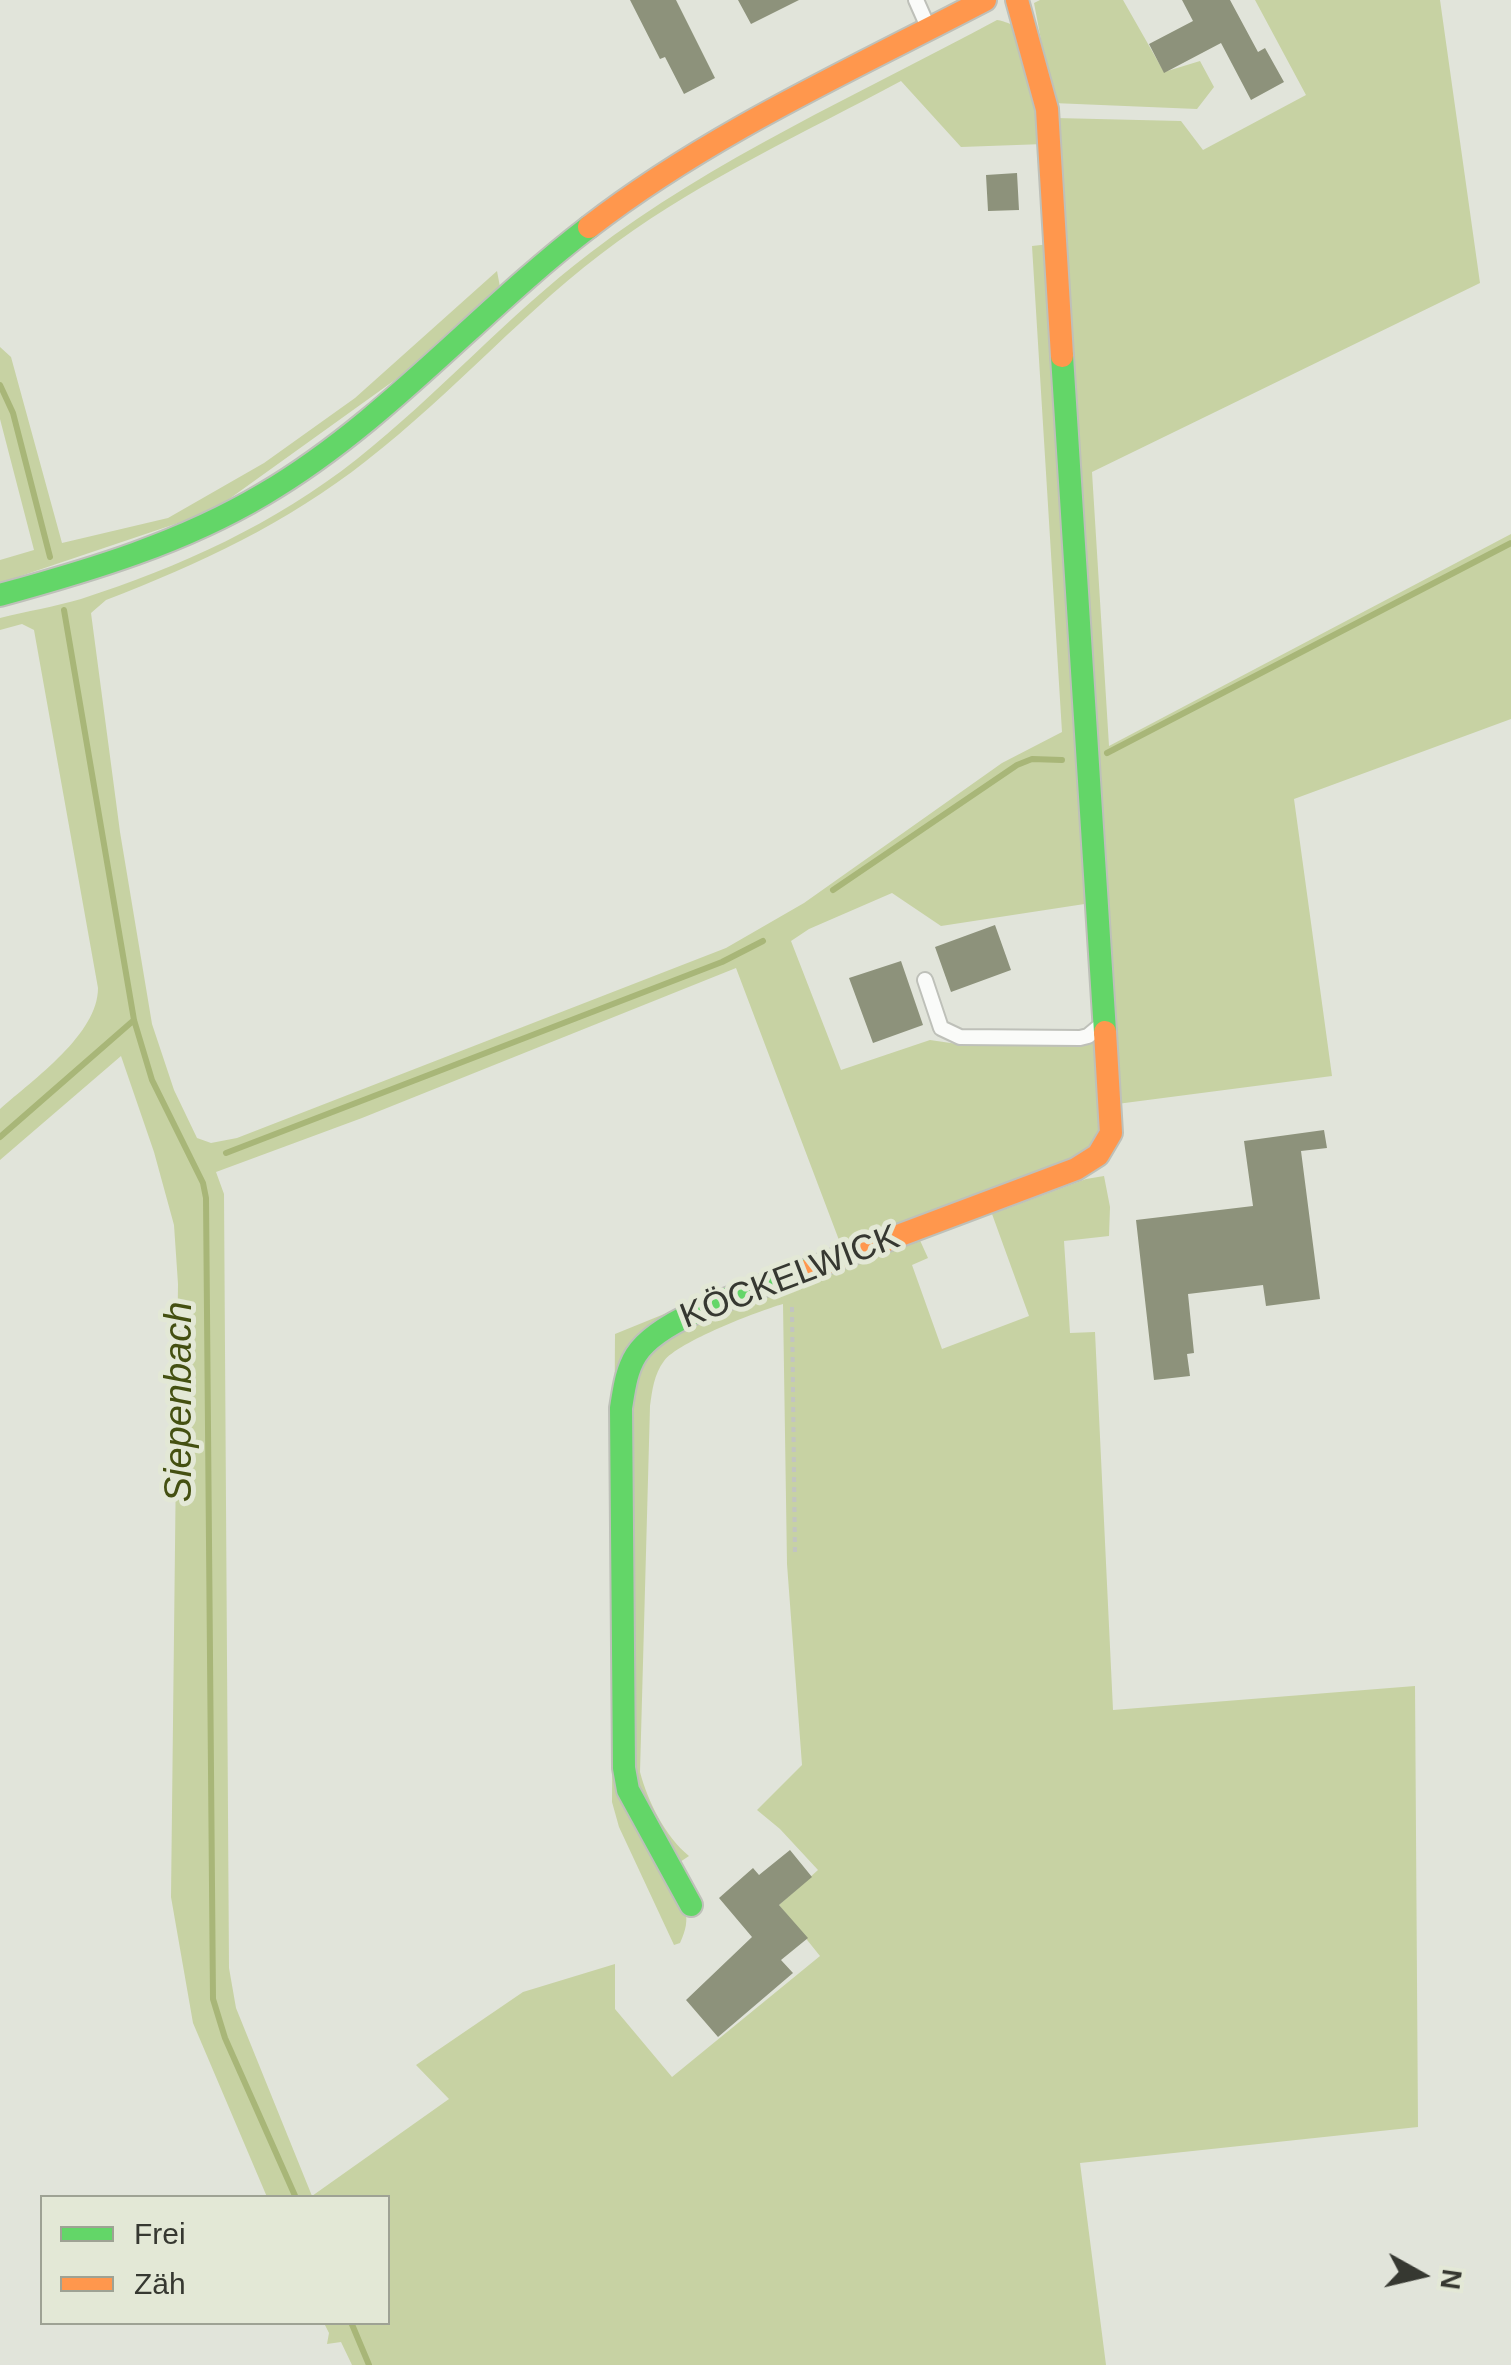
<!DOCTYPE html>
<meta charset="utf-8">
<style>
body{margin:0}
#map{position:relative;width:1511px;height:2365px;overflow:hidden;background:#e1e4da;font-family:Helvetica,sans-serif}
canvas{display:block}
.legend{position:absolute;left:40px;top:2195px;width:350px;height:130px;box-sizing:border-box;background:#e3e8d6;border:2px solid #9ea294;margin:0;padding:12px 18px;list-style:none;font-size:30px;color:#363831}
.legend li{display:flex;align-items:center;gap:20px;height:50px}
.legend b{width:50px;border:2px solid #9ea294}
.north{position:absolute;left:1371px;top:2225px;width:100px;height:100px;-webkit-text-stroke:8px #e3e8d6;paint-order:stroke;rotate:98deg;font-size:28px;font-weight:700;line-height:40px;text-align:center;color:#363831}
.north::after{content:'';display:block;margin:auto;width:35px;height:45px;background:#363831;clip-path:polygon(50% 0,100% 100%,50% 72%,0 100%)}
</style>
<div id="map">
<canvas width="1511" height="2365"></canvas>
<ul class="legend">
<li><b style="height:12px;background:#63d668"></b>Frei</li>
<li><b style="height:12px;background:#ff974d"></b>Zäh</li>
</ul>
<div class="north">N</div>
</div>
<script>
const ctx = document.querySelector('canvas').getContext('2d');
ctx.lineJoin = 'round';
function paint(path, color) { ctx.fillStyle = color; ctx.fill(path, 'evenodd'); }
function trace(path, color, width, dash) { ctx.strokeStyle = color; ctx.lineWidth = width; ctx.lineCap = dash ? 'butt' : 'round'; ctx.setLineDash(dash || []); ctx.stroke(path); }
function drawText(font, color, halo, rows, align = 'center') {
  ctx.font = font + ' Helvetica,sans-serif'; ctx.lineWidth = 10; ctx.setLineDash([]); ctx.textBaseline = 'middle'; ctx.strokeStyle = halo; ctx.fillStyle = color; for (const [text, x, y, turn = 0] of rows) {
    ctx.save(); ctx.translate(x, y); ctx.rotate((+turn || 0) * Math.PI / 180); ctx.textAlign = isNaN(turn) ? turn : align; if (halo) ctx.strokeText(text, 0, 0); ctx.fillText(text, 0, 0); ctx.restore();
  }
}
paint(new Path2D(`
 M 1040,0 L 1123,0 L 1164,72 L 1200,61 L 1214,87 L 1197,109 L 1053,103 L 1034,3 Z
 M 1255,0 L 1440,0 L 1480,283 L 1092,472 L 1109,746 L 1511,534 L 1511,719 L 1294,799 L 1332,1076 L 1117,1104 L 1101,895 L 1091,903 L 941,926 L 892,893 L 809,929 L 791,941 L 841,1070 L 930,1040 L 971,1046 L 1082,1043 L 1100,1038 C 1104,1079 1119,1129 1085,1159 L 660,1323 C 635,1341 624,1363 621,1393 L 617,1779 L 685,1907 C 688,1921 686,1930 680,1943 L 674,1945 L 619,1827 L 612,1802 L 615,1334 L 733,1286 L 842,1248 L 736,968 L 362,1118 L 216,1172 L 224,1194 L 229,1968 L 236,2008 L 312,2196 L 449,2099 L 416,2065 L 523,1992 L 615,1964 L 615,2009 L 672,2077 L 820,1956 L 779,1905 L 818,1870 L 780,1829 L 757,1810 L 802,1765 L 787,1564 L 783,1304 C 758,1311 678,1342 664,1361 C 654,1374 652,1391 650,1406 L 640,1772 C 648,1802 665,1836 689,1856 L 677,1864 L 640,1796 L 629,1763 L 631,1401 C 639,1359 648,1344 685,1323 L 918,1236 L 928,1258 L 912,1265 L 942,1349 L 1029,1316 L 992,1214 L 1086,1179 L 1104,1176 L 1110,1207 L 1109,1236 L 1064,1241 L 1070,1333 L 1095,1332 L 1113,1710 L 1415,1686 L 1418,2127 L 1080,2163 L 1106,2365 L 352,2365 L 341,2342 L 327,2344 L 329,2333 L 324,2323 L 388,2322 L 388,2198 L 267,2197 L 193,2023 L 171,1897 L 178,1284 L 174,1225 L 154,1152 L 121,1056 L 0,1160 L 0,1109 C 34,1079 98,1034 98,988 L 34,630 L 22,624 L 0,630 L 0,618 C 27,611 54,607 81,599 C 180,567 275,524 357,459 C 438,395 507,316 590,253 C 714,158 860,94 997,20 C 1014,23 1021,30 1028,45 L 1044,144 L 961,147 L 901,81 C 806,132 705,178 617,242 C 527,307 454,393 366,461 C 287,523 200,564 106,600 L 91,613 L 120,832 L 152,1024 L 174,1090 L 197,1138 L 211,1143 L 237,1138 L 726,948 L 804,903 L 1002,763 L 1062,732 L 1032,246 L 1050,244 L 1079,745 L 1091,748 L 1055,118 L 1181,121 L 1203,150 L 1306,95 Z
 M 497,271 L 500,287 L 413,367 L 211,512 L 0,583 L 0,560 L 34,550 L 0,419 L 0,347 L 11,357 L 62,543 L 168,518 L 264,463 L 355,398 Z`), '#c7d2a3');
trace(new Path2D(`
 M 0,385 L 13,413 L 50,557
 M 64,610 L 134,1020 L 152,1080 L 203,1183 L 206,1198 L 213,1999 L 225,2038 L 296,2198
 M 1107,753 L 1511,543
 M 833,890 L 1017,765 L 1032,759 L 1062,760
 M 0,1137 L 134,1020
 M 226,1153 L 722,962 L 763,941
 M 351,2322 L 369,2365`), '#a8b678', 6);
paint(new Path2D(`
 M 630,0 L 676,0 L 715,78 L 684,94 L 665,57 L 660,59 Z
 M 738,0 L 799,0 L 751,24 Z
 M 1182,0 L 1230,0 L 1258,52 L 1265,48 L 1284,82 L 1251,100 L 1221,43 L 1164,73 L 1149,44 L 1193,21 Z
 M 1017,173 L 1019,210 L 988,211 L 986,175 Z
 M 995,925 L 1011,970 L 951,992 L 935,947 Z
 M 901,961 L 923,1025 L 873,1043 L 849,978 Z
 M 1324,1130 L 1327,1148 L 1301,1151 L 1320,1299 L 1266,1306 L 1263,1285 L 1188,1294 L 1194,1353 L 1187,1354 L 1190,1376 L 1154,1380 L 1136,1220 L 1253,1206 L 1244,1141 Z
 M 790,1850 L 812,1877 L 779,1905 L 808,1938 L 781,1960 L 793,1973 L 718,2037 L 686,2000 L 752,1937 L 719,1898 L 753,1868 L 759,1875 Z`), '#8d927b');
const lane = new Path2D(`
 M 916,0 L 928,27
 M 925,980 L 941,1028 L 960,1037 L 1080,1038 L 1088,1036 L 1100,1026`);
const fast = new Path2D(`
 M 1062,356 L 1105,1032
 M 0,595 C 91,570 182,543 264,494 C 385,423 478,312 589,227
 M 691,1905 L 628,1790 L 624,1768 L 621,1408 C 624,1390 626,1371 636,1355 C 662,1314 764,1287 810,1269`);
const slow = new Path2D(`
 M 1017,0 L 1047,109 L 1062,356
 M 589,227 C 709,134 851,70 985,0
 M 810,1269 L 1076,1169 L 1098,1155 L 1111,1133 L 1105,1032`);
trace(lane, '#bec0b9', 18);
trace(fast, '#bec0b9', 26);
trace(slow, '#bec0b9', 26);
trace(new Path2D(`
 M 792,1307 L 795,1557`), '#c2c4c1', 4, [5, 5]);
trace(lane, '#fafbf9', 14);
trace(fast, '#63d668', 22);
trace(slow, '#ff974d', 22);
drawText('35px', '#363831', '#e3e8d6', [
 ["KÖCKELWICK",790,1278,-21]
]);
drawText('italic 38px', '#445011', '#e3e8d6', [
 ["Siepenbach",180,1402,-90]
]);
</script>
